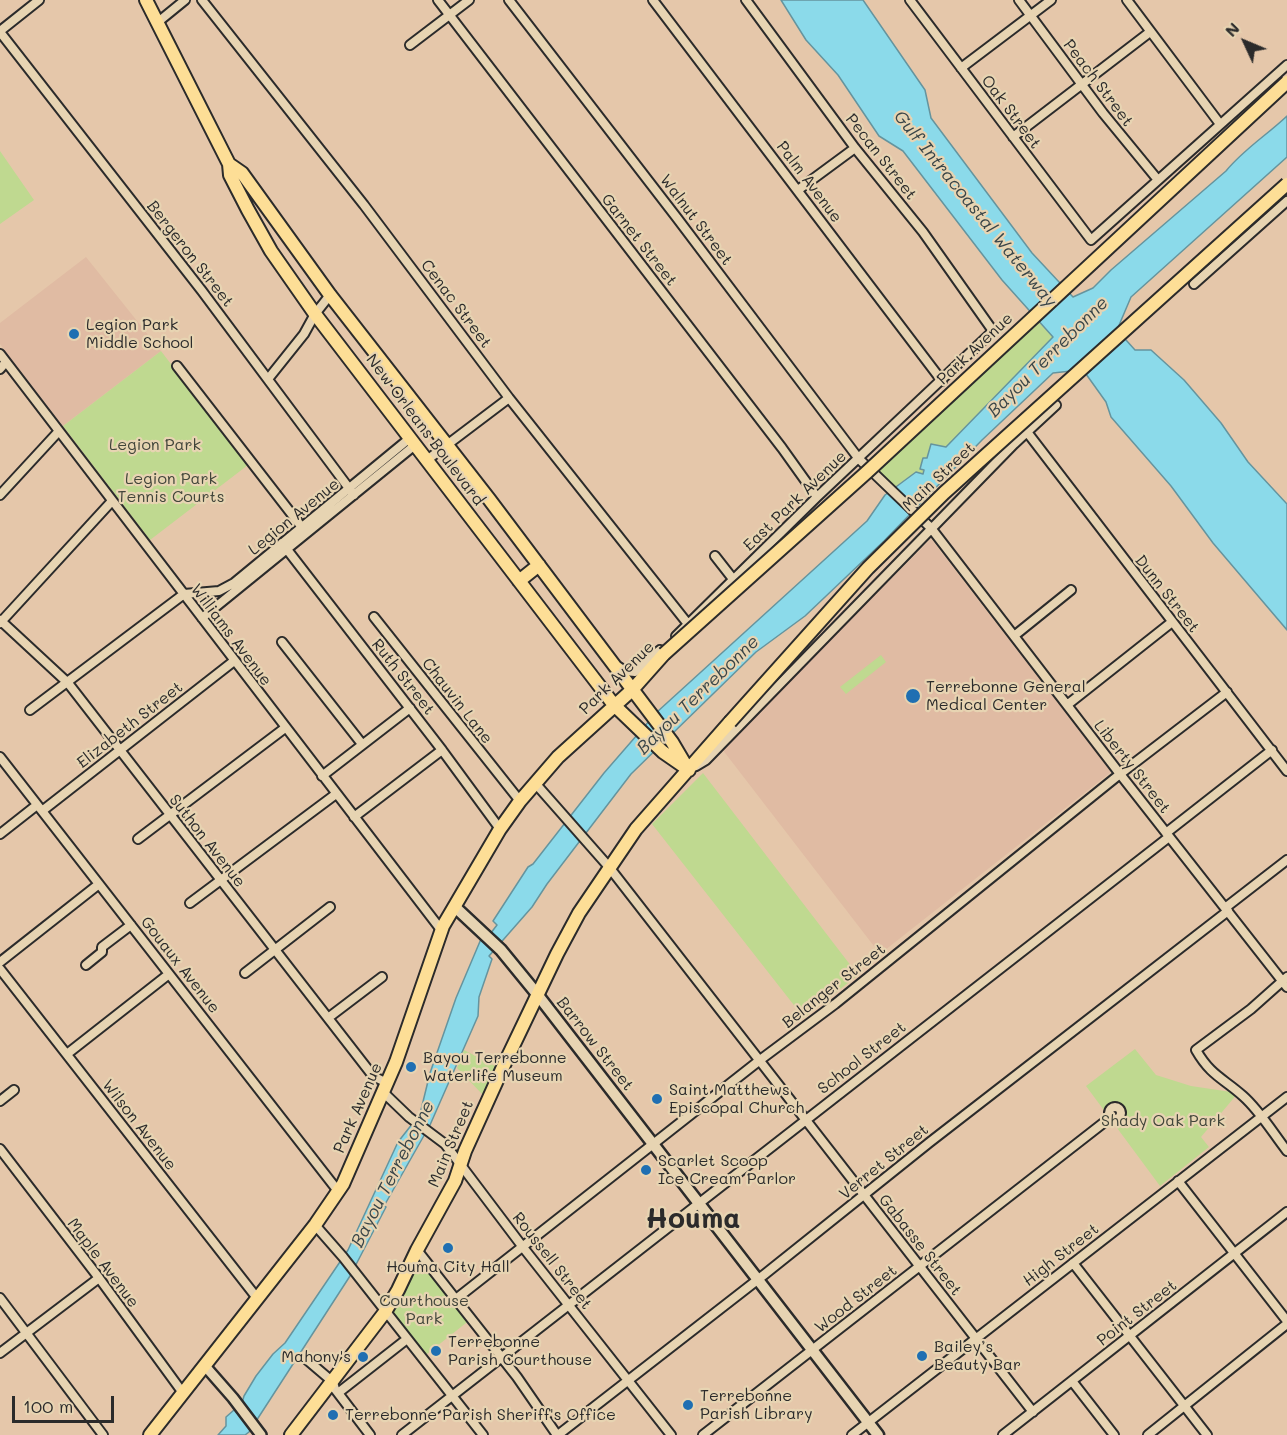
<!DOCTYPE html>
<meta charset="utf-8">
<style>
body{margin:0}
#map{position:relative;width:1287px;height:1435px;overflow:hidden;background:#e5c7aa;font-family:Mali,sans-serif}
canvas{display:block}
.north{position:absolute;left:1215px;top:12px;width:60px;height:60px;-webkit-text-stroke:4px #e7d4b2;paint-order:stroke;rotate:314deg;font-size:16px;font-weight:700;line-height:24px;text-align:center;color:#2b2b2b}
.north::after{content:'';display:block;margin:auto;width:21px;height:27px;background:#2b2b2b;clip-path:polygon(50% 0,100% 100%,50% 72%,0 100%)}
.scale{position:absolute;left:12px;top:1396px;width:102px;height:27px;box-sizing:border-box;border:3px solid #2b2b2b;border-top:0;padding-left:8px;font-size:18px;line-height:21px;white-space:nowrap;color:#2b2b2b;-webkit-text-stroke:4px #e7d4b2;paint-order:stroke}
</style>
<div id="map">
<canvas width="1287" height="1435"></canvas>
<div class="north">N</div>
<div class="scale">100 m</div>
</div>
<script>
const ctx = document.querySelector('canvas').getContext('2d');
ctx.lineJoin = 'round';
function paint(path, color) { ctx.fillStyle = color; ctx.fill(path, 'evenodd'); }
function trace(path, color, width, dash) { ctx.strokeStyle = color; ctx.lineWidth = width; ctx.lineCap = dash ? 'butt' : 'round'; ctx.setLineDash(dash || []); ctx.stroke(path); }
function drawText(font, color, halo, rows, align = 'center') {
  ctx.font = font + ' Mali,sans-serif'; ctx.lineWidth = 4.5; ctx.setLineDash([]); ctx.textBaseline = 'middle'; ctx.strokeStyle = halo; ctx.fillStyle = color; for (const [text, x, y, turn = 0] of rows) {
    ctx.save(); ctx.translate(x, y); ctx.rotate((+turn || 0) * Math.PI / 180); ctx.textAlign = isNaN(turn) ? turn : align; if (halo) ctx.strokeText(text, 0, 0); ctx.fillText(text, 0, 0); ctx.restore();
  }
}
paint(new Path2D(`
 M 86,257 L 161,351 L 63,426 L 0,344 L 0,323 Z
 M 931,539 L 1111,772 L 880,954 L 722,749 Z`), '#e0bba3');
paint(new Path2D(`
 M 0,151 L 34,200 L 0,224 Z
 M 1035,318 L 1053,337 L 946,447 L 927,459 L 923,458 L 923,474 L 916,472 L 892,489 L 868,468 Z
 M 161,351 L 248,465 L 150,540 L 63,426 Z
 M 881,655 L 886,662 L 846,694 L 840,687 Z
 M 703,773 L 858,975 L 804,1018 L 652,824 Z
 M 1135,1049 L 1156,1075 L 1191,1086 L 1238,1093 L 1201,1137 L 1209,1147 L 1160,1186 L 1086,1086 Z
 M 464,1050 L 497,1067 L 483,1095 L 457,1068 Z
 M 417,1250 L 471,1319 L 422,1358 L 385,1312 Z`), '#bfd990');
const water = new Path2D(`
 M 781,0 L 863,0 L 925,90 L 931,118 L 1032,253 L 1073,297 L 1093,288 L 1111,270 L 1226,171 C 1244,149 1267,135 1287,116 L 1287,157 L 1131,297 L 1117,330 L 1135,350 L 1151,350 L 1184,380 L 1221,423 L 1248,462 L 1287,504 L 1287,630 L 1213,543 L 1171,486 L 1111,417 L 1106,402 L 1086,374 L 1071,371 L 1053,373 L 982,440 L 884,541 L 805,616 L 756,652 L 631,774 L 547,884 L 532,907 L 489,956 L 492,959 L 479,997 L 478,1016 L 430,1125 L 384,1206 L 386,1207 L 350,1276 L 249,1432 L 245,1435 L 218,1435 L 226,1426 L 226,1417 L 242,1403 L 244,1396 L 256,1376 L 273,1354 L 285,1343 L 348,1250 L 398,1142 L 420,1114 L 430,1073 L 456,998 L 481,939 L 484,942 L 497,925 L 493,921 L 528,867 L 533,864 L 604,773 L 657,712 L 867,521 L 885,495 L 916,472 L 923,474 L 924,470 L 920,469 L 923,458 L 927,458 L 931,444 L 946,447 L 1053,337 L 1002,280 L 903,151 L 879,136 L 838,75 L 806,40 Z`);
paint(water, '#8bdaea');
trace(water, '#65949e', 1.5);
const minor = new Path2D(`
 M 202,0 L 364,205 L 509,398 L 688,624
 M 438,0 L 782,448 L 817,497
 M 509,0 L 677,218 L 859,459 L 931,528 L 1120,774 L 1287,987
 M 653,0 L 942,381
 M 910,0 L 1091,240 L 1287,65
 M 1019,0 L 1103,113 L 1158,180
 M 1127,0 L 1220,124
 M 158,22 L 185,0
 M 0,31 L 39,0
 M 0,32 L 202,291 L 354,495
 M 410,45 L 469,0
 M 961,68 L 1051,0
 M 1013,137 L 1150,32
 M 798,190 L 855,148
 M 1194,284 L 1287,201
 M 0,354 L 442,931
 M 177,366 L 304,530
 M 0,369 L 6,362
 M 268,379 L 304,334 L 315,314 L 330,295
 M 1027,432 L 1287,771
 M 427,460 L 509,398
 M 0,495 L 59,431
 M 282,543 L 442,750 L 500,829
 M 715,556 L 733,579
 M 374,617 L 520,801
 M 202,618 L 415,445
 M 0,620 L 68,683 L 373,1076 L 387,1083
 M 0,623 L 112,501
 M 676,636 L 817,497 L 993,331 L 923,232 L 855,148 L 746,0
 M 1014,636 L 1071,590
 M 282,642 L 362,744
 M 619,667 L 625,671 L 635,672 L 660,650
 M 1067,705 L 1172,622
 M 30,710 L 184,594 L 219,591 L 234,583 L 410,438
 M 0,757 L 338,1191
 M 696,766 L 706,760 L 1014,444 L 1056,405
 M 322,776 L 410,708
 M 535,783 L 609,867 L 1033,1412
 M 42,811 L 234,661
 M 354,817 L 442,750
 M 1166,833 L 1272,750
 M 0,834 L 37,805
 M 138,839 L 285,728
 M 190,903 L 336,794
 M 1225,908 L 1287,860
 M 0,962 L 99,884
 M 86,965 L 102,952 L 102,947 L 131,925
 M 0,969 L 257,1298
 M 245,973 L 330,907
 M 1287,977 L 1251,1009 L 1196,1050 C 1211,1076 1223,1078 1243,1096 C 1260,1111 1273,1133 1287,1151
 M 328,1018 L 382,977
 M 67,1054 L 169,974
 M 383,1092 L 409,1117 L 445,1144 L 522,1246 L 671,1435
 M 0,1101 L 14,1090
 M1109 1113a6 6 0 1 1 12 0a6 6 0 1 1-12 0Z
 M 0,1149 L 99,1278 L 183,1393
 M 1178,1181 L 1287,1321
 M 315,1225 L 343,1257 L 483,1435
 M 417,1250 L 517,1377 L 557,1435
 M 1073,1263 L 1207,1435
 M 0,1298 L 103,1435
 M 456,1299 L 760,1060 L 835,1004 L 1120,774 L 1227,692
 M 0,1353 L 99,1278
 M 306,1359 L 333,1382 L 335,1389 L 370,1435
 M 1072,1381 L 1114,1435
 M 338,1393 L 407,1339
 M 402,1435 L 1169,837
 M 558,1435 L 765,1274 L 930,1142 L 1228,911
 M 703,1435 L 1111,1117
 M 852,1435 L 1287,1097
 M 1003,1435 L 1287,1212
 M 1148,1435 L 1287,1324`);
const tertiary = new Path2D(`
 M 205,1366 L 233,1398 L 261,1435`);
const secondary = new Path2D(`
 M 455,907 L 501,950 L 537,994 L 878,1435`);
const primary = new Path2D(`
 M 146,0 L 229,164 L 230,175 L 248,210 L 271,251 L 315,314 L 614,705 L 663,752 L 689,770
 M 229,164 L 242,173 L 330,295 L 489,499 L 672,742 L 685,764
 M 519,581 L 539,565
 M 150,1435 L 315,1225 L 343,1184 L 396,1062 L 443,926 L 500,829 L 520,801 L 558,757 L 632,690 L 664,654
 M 291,1435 L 385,1312 L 398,1290 L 417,1250 L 455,1181 L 465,1151 L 503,1067 L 557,954 L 579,913 L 636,829 L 730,722`);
trace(minor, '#2b2b2b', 12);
trace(tertiary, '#2b2b2b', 14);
trace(secondary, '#2b2b2b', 15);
trace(primary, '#2b2b2b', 16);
trace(minor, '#e7d4b2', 8);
trace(tertiary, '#e7d4b2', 9);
trace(secondary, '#e7d4b2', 10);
trace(primary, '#fdde96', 12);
const primaryBridge = new Path2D(`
 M 664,654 L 867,472 L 1287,82
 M 730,722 L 868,568 L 944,493 L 1287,184`);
trace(primaryBridge, '#2b2b2b', 16, []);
trace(primaryBridge, '#fdde96', 12);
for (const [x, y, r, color] of [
 [74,334,6,"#1f6fb2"],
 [913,696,8,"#1f6fb2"],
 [411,1067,6,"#1f6fb2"],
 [657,1099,6,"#1f6fb2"],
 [646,1170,6,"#1f6fb2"],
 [448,1248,6,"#1f6fb2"],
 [436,1351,6,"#1f6fb2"],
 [922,1356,6,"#1f6fb2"],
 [363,1357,6,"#1f6fb2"],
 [688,1405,6,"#1f6fb2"],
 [333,1415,6,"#1f6fb2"]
]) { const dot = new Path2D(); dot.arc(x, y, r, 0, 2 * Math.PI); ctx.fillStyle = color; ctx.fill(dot); trace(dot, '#e7d4b2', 2); }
drawText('16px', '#2b2b2b', '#e7d4b2', [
 ["Peach Street",1098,83,53],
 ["Oak Street",1011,112,53],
 ["Pecan Street",881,157,52],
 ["Palm Avenue",809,182,53],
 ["Walnut Street",696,220,53],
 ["Garnet Street",639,240,52],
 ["Bergeron Street",190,254,52],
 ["Cenac Street",456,304,53],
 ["Park Avenue",975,349,-43],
 ["New Orleans Boulevard",425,430,53],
 ["Main Street",939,477,-43],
 ["East Park Avenue",795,501,-44],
 ["Legion Avenue",294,517,-39],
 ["Dunn Street",1167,594,52],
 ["Williams Avenue",231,635,53],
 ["Ruth Street",403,677,52],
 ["Park Avenue",617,678,-44],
 ["Chauvin Lane",457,701,52],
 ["Elizabeth Street",130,725,-38],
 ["Liberty Street",1132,767,52],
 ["Suthon Avenue",207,841,52],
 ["Gouaux Avenue",180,965,52],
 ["Belanger Street",834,986,-38],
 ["Barrow Street",595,1044,52],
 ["School Street",862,1058,-38],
 ["Park Avenue",358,1108,-66],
 ["Wilson Avenue",139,1125,52],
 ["Main Street",451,1144,-67],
 ["Verret Street",884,1162,-39],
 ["Gabasse Street",920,1245,52],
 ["High Street",1061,1255,-38],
 ["Roussell Street",552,1261,52],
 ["Maple Avenue",103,1263,53],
 ["Wood Street",856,1299,-38],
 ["Point Street",1137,1313,-38]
]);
drawText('16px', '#2b2b2b', '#e7d4b2', [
 ["Legion Park",86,325],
 ["Middle School",86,343],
 ["Terrebonne General",926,687],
 ["Medical Center",926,705],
 ["Bayou Terrebonne",423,1058],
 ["Waterlife Museum",423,1076],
 ["Saint Matthews",669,1090],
 ["Episcopal Church",669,1108],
 ["Scarlet Scoop",658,1161],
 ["Ice Cream Parlor",658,1179],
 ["Houma City Hall",448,1267,"center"],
 ["Terrebonne",448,1342],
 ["Parish Courthouse",448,1360],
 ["Bailey’s",934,1347],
 ["Beauty Bar",934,1365],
 ["Mahony's",351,1357,"right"],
 ["Terrebonne",700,1396],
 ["Parish Library",700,1414],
 ["Terrebonne Parish Sheriff's Office",345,1415]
], 'left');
drawText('16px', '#41453a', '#e7d4b2', [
 ["Legion Park",155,445],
 ["Legion Park",171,479],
 ["Tennis Courts",171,497],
 ["Shady Oak Park",1163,1121],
 ["Courthouse",424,1301],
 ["Park",424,1319]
]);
drawText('italic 18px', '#394548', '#e7d4b2', [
 ["Gulf Intracoastal Waterway",975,209,51],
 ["Bayou Terrebonne",1048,357,-45],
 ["Bayou Terrebonne",698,695,-44],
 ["Bayou Terrebonne",393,1174,-63]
]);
drawText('bold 28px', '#2b2b2b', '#e7d4b2', [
 ["Houma",693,1219]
]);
</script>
